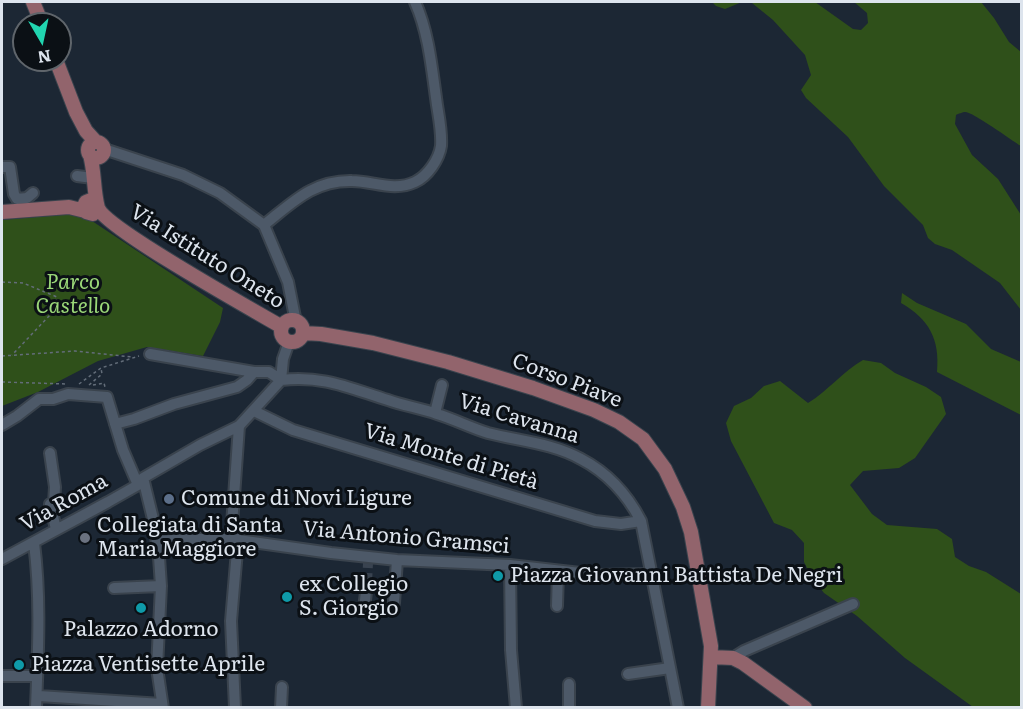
<!DOCTYPE html>
<meta charset="utf-8">
<style>
body{margin:0}
#map{position:relative;width:1023px;height:709px;overflow:hidden;background:#1c2734;font-family:Literata,serif}
canvas{display:block}
.frame{position:absolute;inset:0;border:3px solid #dde4ed;pointer-events:none}
.north{position:absolute;left:12px;top:12px;width:60px;height:60px;box-sizing:border-box;background:#0b1015;border:2px solid #5f656b;border-radius:50%;rotate:171deg;font-size:16px;font-weight:700;line-height:24px;text-align:center;color:#dde4ed}
.north::after{content:'';display:block;margin:auto;width:21px;height:27px;background:#21d5b0;clip-path:polygon(50% 0,100% 100%,50% 72%,0 100%)}
</style>
<div id="map">
<canvas width="1023" height="709"></canvas>
<div class="frame"></div>
<div class="north">N</div>
</div>
<script>
const ctx = document.querySelector('canvas').getContext('2d');
ctx.lineJoin = 'round';
function paint(path, color) { ctx.fillStyle = color; ctx.fill(path, 'evenodd'); }
function trace(path, color, width, dash) { ctx.strokeStyle = color; ctx.lineWidth = width; ctx.lineCap = dash ? 'butt' : 'round'; ctx.setLineDash(dash || []); ctx.stroke(path); }
function drawText(font, color, halo, rows, align = 'center') {
  ctx.font = font + ' Literata,serif'; ctx.lineWidth = 6; ctx.setLineDash([]); ctx.textBaseline = 'middle'; ctx.strokeStyle = halo; ctx.fillStyle = color; for (const [text, x, y, turn = 0] of rows) {
    ctx.save(); ctx.translate(x, y); ctx.rotate((+turn || 0) * Math.PI / 180); ctx.textAlign = isNaN(turn) ? turn : align; if (halo) ctx.strokeText(text, 0, 0); ctx.fillText(text, 0, 0); ctx.restore();
  }
}
paint(new Path2D(`
 M 712,2 L 815,2 L 853,29 L 861,30 L 868,23 L 867,13 L 854,2 L 981,2 L 994,18 L 1009,42 L 1021,52 L 1021,146 C 1011,140 973,112 965,112 C 963,112 958,114 956,115 L 955,124 L 972,155 L 998,179 L 1021,215 L 1021,310 L 1000,283 L 952,250 L 935,244 L 928,238 L 923,225 L 884,186 L 848,137 L 806,98 L 801,90 L 811,75 L 805,55 L 773,20 L 752,3 L 742,2 L 725,9 L 716,6 Z
 M 70,214 L 86,217 L 223,308 L 220,322 L 203,356 L 147,347 L 98,361 L 38,392 L 2,406 L 2,220 Z
 M 902,293 L 917,303 L 966,324 L 991,349 L 1021,362 L 1021,415 L 937,372 C 940,339 929,319 901,303 Z
 M 863,360 L 881,363 L 895,373 L 926,387 L 941,397 L 946,414 L 915,458 L 899,468 L 863,471 L 850,485 L 872,514 L 887,525 L 937,529 L 952,539 L 955,557 L 969,566 L 986,572 L 1021,594 L 1021,707 L 973,707 L 905,658 L 857,616 L 824,593 L 812,578 L 804,562 L 804,543 L 792,530 L 774,523 L 731,441 L 726,423 L 734,406 L 751,398 L 764,386 L 780,381 L 808,403 C 829,390 842,372 863,360 Z`), '#2f501a');
trace(new Path2D(`
 M 367,583 L 368,563`), '#394350', 10, [10, 5]);
const minor = new Path2D(`
 M 104,149 L 183,175 L 220,193 L 264,225 L 288,282 L 296,322
 M 2,167 L 10,167 L 14,194 L 17,199 L 27,198 L 33,193
 M 77,176 L 93,178
 M 264,225 C 292,203 313,180 352,181 C 373,181 394,192 415,182 C 428,176 439,159 441,146 C 442,132 439,118 437,105 C 432,70 429,33 415,2
 M 150,354 L 254,372 L 269,372 L 281,380 L 283,359 L 289,342
 M 254,411 L 293,430 L 595,521 L 621,524 L 641,521
 M 435,413 L 442,385
 M 115,424 L 134,419 L 174,404 L 237,387 L 247,380 L 254,372
 M 2,425 L 17,416 L 39,399 L 53,399 L 68,394 L 107,397 L 123,450 L 138,485
 M 50,453 L 55,487 L 54,503 L 50,504 L 56,529
 M 143,478 L 154,523 L 159,557 L 161,586 L 157,668 L 163,708
 M 231,539 L 239,426
 M 158,541 L 188,539 L 231,539 L 331,553 L 397,560 L 510,565 L 598,575 L 652,574
 M 34,543 C 41,598 38,652 36,708
 M 2,559 L 108,502 L 138,485 L 143,478 L 200,445 L 239,426 L 281,380 C 323,375 349,388 388,400 C 404,406 421,408 437,414 C 454,419 471,428 488,433 C 519,441 552,443 581,459 C 608,473 627,494 641,521 L 678,708
 M 510,565 L 511,650 L 516,708
 M 114,588 L 161,586
 M 394,603 L 397,560
 M 557,606 L 558,571
 M 364,609 L 367,583
 M 733,658 L 744,651 L 853,604
 M 628,674 L 670,668
 M 2,676 L 37,676
 M 569,684 L 569,708
 M 39,696 L 162,704
 M 235,708 L 231,621 L 238,539
 M 281,708 L 282,687`);
const major = new Path2D(`
 M 33,2 L 42,24
 M 56,60 L 76,112 L 86,131 L 96,142
 M88 150a8 8 0 1 1 16 0a8 8 0 1 1-16 0Z
 M 90,155 C 95,173 93,189 98,208 L 93,214 L 86,212 L 84,206 L 86,202 L 91,200 L 96,201
 M 98,208 C 107,229 253,310 282,327
 M 2,212 L 69,207 L 85,211
 M281 331a11 11 0 1 1 22 0a11 11 0 1 1-22 0Z
 M 303,333 L 321,334 L 373,343 L 448,362 L 533,388 L 594,410 L 619,422 L 643,439 L 665,469 L 683,507 L 691,532 L 711,646 L 708,708
 M 711,657 L 733,658 L 743,663 L 805,708`);
trace(minor, '#3a434d', 14);
trace(major, '#3a434d', 16);
trace(new Path2D(`
 M 2,282 L 23,283 L 57,297 L 50,315 L 12,355
 M 2,356 L 75,351 L 132,357
 M 2,382 L 66,384
 M 79,384 L 101,368 L 139,356
 M 89,385 L 102,374 L 101,368
 M 93,385 L 104,383 L 105,387`), '#636d79', 1.5, [3, 3]);
trace(minor, '#4d5968', 10);
trace(major, '#92646c', 14);
for (const [x, y, r, color] of [
 [169,499,6,"#5c6f8a"],
 [85,538,6,"#6b7280"],
 [498,576,6,"#0f9aa8"],
 [287,597,6,"#0f9aa8"],
 [141,608,6,"#0f9aa8"],
 [19,665,6,"#0f9aa8"]
]) { const dot = new Path2D(); dot.arc(x, y, r, 0, 2 * Math.PI); ctx.fillStyle = color; ctx.fill(dot); trace(dot, '#0b1015', 2); }
drawText('21px', '#dde4ed', '#0b1015', [
 ["Via Istituto Oneto",207,257,32],
 ["Corso Piave",567,381,21],
 ["Via Cavanna",519,419,17],
 ["Via Monte di Pietà",451,457,17],
 ["Via Roma",64,503,-29],
 ["Via Antonio Gramsci",406,538,5]
]);
drawText('italic 21px', '#9ad778', '#0b1015', [
 ["Parco",73,283],
 ["Castello",73,307]
]);
drawText('21px', '#dde4ed', '#0b1015', [
 ["Comune di Novi Ligure",181,499],
 ["Collegiata di Santa",97,526],
 ["Maria Maggiore",97,550],
 ["Piazza Giovanni Battista De Negri",510,576],
 ["ex Collegio",299,585],
 ["S. Giorgio",299,609],
 ["Palazzo Adorno",141,630,"center"],
 ["Piazza Ventisette Aprile",31,665]
], 'left');
</script>
